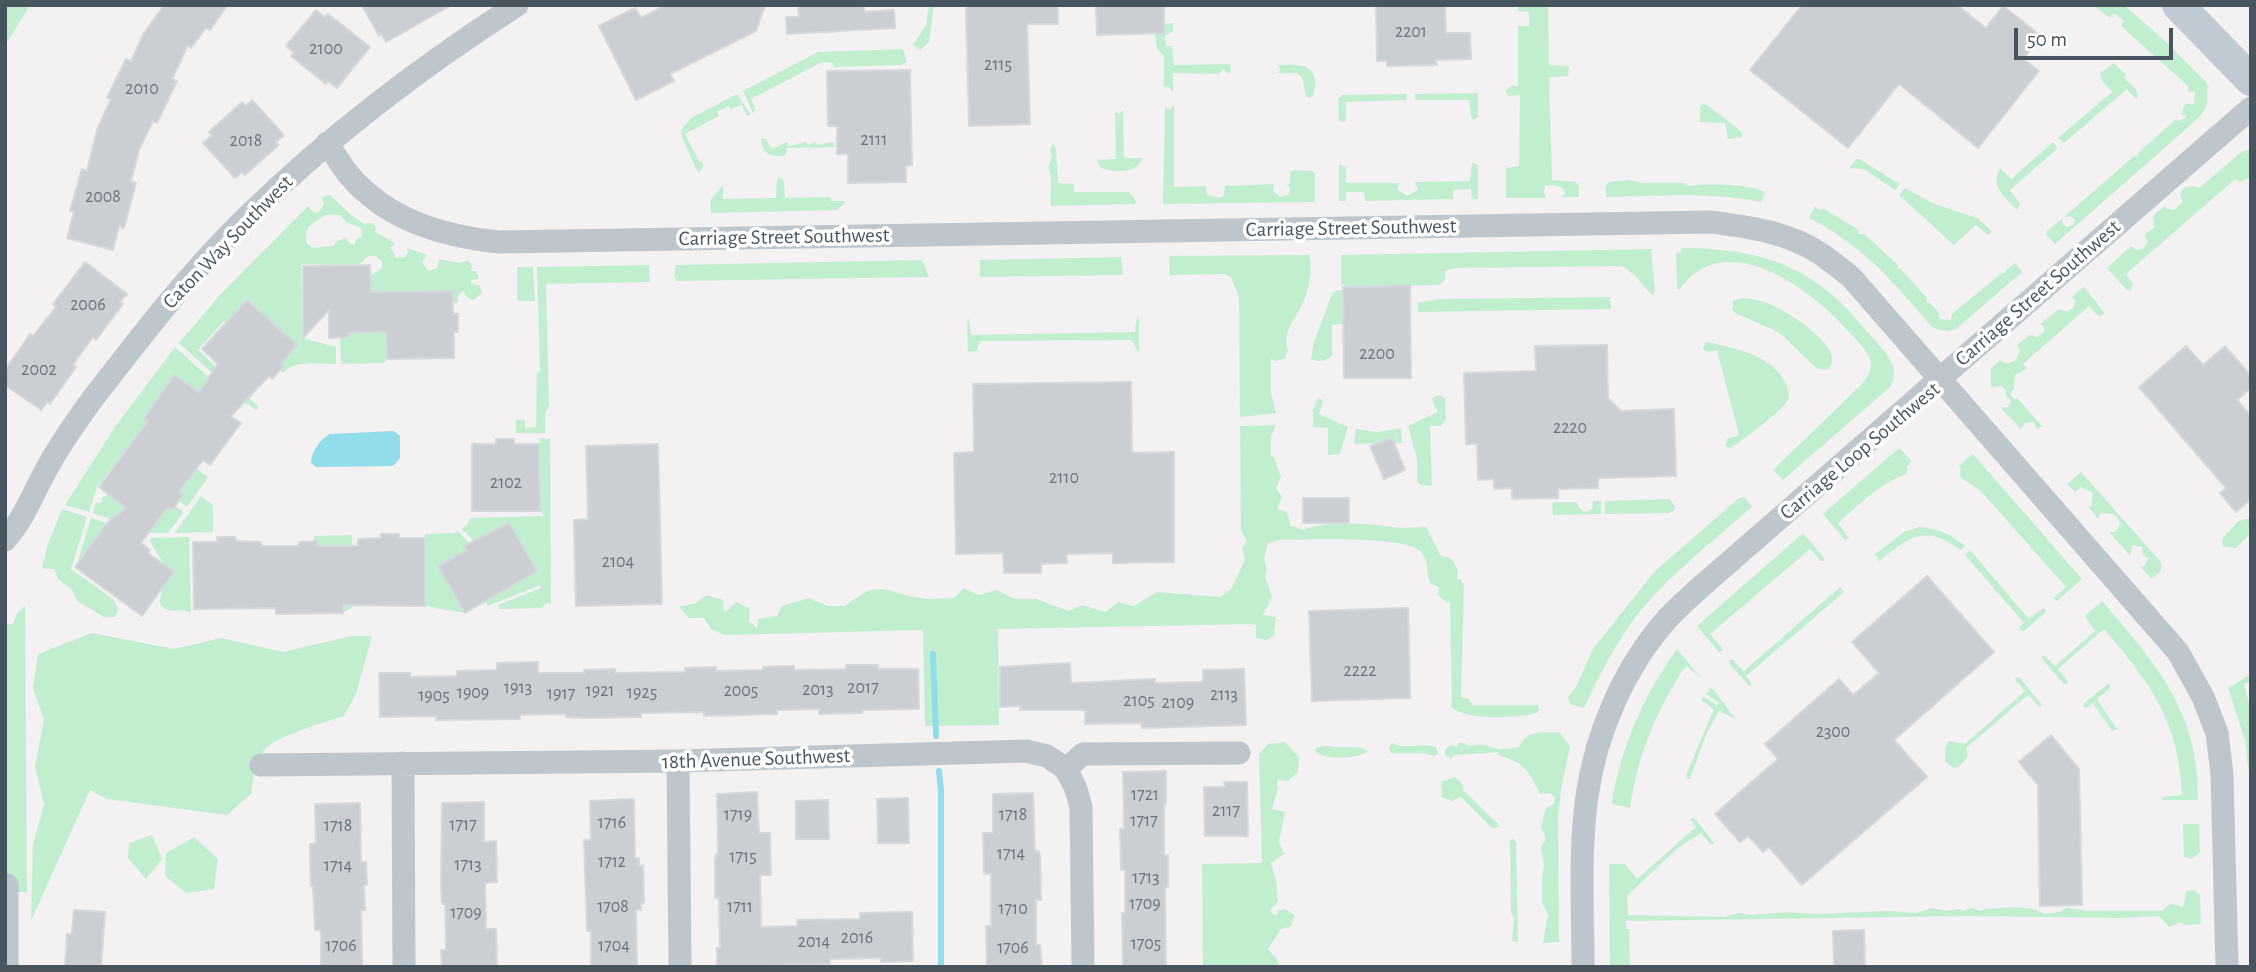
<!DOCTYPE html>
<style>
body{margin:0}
#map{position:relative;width:2256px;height:972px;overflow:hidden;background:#f3f1f1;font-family:"Alegreya Sans",sans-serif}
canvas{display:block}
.frame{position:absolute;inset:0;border:7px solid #49555e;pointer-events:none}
.scale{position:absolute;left:2014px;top:28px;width:159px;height:32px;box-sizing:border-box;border:4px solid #49555e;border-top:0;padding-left:9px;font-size:21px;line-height:24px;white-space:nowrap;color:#49555e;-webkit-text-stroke:5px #fff;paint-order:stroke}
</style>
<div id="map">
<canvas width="2256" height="972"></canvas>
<div class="frame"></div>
<div class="scale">50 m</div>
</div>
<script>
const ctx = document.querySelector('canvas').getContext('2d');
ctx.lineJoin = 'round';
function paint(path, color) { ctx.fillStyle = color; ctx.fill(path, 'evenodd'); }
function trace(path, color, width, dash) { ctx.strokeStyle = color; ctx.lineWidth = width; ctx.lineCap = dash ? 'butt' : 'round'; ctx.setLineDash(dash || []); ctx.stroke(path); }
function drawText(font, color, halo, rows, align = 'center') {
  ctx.font = font + ' "Alegreya Sans",sans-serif'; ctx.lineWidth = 7; ctx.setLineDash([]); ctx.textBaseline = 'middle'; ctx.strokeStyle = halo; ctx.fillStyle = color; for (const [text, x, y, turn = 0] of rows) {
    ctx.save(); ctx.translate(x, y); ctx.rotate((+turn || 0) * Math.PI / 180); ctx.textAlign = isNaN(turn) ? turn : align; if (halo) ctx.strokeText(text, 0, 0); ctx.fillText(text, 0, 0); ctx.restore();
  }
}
paint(new Path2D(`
 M 5,5 L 30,5 L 5,46 Z
 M 929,5 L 934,5 L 929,42 L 920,50 L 913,45 L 926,25 Z
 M 1518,5 L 1548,5 L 1549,65 L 1569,66 L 1568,76 L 1549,77 L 1552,180 L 1576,182 L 1579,187 L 1579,197 L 1561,197 L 1565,194 L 1563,188 L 1554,185 L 1545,186 L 1544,192 L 1546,198 L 1506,198 L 1506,168 L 1519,166 L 1520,95 L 1509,96 L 1505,91 L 1512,85 L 1518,87 L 1518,26 L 1529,26 L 1529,12 L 1518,11 Z
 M 2093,5 L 2124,5 L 2164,40 L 2206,82 L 2209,88 L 2207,89 C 2209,104 2206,111 2194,122 L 2055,244 L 2046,234 L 2047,231 L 2062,219 L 2063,225 L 2067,227 L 2073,225 L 2075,220 L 2070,216 L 2064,217 L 2133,157 L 2138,156 L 2139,152 L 2175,120 L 2178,121 L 2186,118 L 2185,115 L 2181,114 L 2185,104 L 2194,104 L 2195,92 L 2187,91 L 2189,87 L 2121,26 L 2124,21 L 2114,13 L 2110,18 Z
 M 1173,23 L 1173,31 L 1165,36 L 1166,46 L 1172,46 L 1174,65 L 1230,64 L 1231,73 L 1226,72 L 1223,69 L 1219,74 L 1173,73 L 1173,91 L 1167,86 L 1164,88 L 1164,56 L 1157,49 L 1155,33 L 1164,33 L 1164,24 Z
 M 903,49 L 907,62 L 901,65 L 834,67 L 833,63 L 822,62 L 751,99 L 756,110 L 753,113 L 743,91 L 818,52 Z
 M 2114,63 L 2125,74 L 2125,79 L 2136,89 L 2138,96 L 2136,99 L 2127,89 L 2064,143 L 2058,138 L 2112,92 L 2103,82 L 2100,73 Z
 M 1277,65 C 1302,64 1322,64 1313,96 L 1309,98 L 1306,96 C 1301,71 1305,73 1277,73 L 1279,72 L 1280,68 Z
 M 1478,93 L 1478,116 L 1474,120 L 1471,117 L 1469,100 L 1415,100 L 1415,94 Z
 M 737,94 L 751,115 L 747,116 L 742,105 L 731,109 L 729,106 L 717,112 L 719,116 L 685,134 L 699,161 L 704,164 L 700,172 L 697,171 L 682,137 L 681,130 L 691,118 Z
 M 1407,94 L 1406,100 L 1346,102 L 1346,120 L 1344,122 L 1339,121 L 1338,99 L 1343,95 Z
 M 1703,104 L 1707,105 L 1743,133 L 1742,137 L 1728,139 L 1725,123 L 1700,122 L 1700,106 Z
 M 1174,105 L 1174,187 L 1206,186 L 1207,195 L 1219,198 L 1224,195 L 1225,186 L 1274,184 L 1273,191 L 1281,197 L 1289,194 L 1290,188 L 1287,184 L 1290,184 L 1290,173 L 1293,170 L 1313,171 L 1315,174 L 1315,202 L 1163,204 L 1165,108 L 1170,109 Z
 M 1123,110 L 1124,158 L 1142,158 C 1139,173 1112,174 1100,167 L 1097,160 L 1116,159 L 1115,112 L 1119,114 Z
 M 765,138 L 772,149 L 787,142 L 789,146 L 806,142 L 808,145 L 815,142 L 817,145 L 833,142 L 835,147 L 787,148 L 786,154 L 783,156 C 770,156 762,154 761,139 Z
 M 1053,143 L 1056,148 L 1058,183 L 1074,184 L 1074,192 L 1129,192 L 1135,199 L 1136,204 L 1051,206 C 1049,193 1054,178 1048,167 L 1052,158 L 1050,150 Z
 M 2052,143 L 2055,143 L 2057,149 L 2010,190 L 2020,204 L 2018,209 L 2015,208 C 2003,195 1990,186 2000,168 L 2011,179 Z
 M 2246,150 L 2251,150 L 2251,177 L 2240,182 L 2234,180 L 2126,274 L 2133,284 L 2131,290 L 2127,290 L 2107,268 L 2131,246 L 2137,250 L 2144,248 L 2148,242 L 2144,235 L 2154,228 L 2153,216 L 2163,207 L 2174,210 L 2183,202 L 2180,195 L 2183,188 L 2194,186 L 2199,188 L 2239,154 Z
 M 1856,159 L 1859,159 L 1900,184 L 1895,190 L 1864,169 L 1850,168 Z
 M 1472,163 L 1478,165 L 1478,199 L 1472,199 L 1471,189 L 1453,190 L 1453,199 L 1365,201 L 1364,192 L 1346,192 L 1346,201 L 1339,201 L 1339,166 L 1340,165 L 1346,167 L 1346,183 L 1399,183 L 1397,189 L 1407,196 L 1418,190 L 1415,182 L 1470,181 Z
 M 779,177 L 784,180 L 785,198 L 830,197 L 831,201 L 846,201 L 837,210 L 711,213 L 710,201 L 721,187 L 723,186 L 723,199 L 776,198 L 777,180 Z
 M 1629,180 L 1642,183 L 1684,183 L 1688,186 C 1704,183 1752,184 1765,192 L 1761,202 C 1710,192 1658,196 1606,197 L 1606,186 L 1609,182 Z
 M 1905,188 L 1932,203 L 1977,218 L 1992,231 L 1988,235 L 1976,225 L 1954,245 L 1899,195 Z
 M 330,195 L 350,214 L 364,224 L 371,223 L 376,226 L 375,232 L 395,243 L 391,248 L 396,258 L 405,257 L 408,253 L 407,248 L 427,255 L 422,262 L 428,271 L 437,268 L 439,259 L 460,263 L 467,260 L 472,265 L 471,271 L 475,271 L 479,275 L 478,279 L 471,280 L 471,283 L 480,286 L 482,293 L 474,300 L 468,298 L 463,291 L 458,296 L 458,303 L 453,302 L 452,291 L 386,292 L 387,359 L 384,363 L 341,364 L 340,337 L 347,337 L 370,276 L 382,268 L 382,261 L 375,256 L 369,256 L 358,265 L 301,264 L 302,338 L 336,347 L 336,364 C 319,364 295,359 283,373 L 280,370 L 284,366 L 281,363 L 297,345 L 247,300 L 226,323 L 224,321 L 198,350 L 259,407 L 256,410 L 244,402 L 179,343 L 219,296 L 308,206 L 313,212 L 318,213 L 324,204 L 322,197 ZM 326,215 L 340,215 L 346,222 L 361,228 L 362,237 L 357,238 L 354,245 L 350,244 L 346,238 L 337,241 L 333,246 L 313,248 L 307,243 C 303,226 315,222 326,215 Z
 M 1815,206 L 1819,210 L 1824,209 L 1859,230 L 1859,234 L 1864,234 L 1898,265 L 1897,269 L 1901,269 L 1927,298 L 1926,302 L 1930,303 L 1939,313 L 1939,319 L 1951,320 L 1952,314 L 2002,273 L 2005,273 L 2006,270 L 2015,263 L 2022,272 L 1956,329 C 1947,332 1940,331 1932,327 C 1892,281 1864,246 1809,218 Z
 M 1681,248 C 1741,248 1794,258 1839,301 C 1851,312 1861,325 1872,337 C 1885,352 1902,367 1890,387 L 1783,480 L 1773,470 L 1863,383 C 1868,376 1873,368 1870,359 C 1866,348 1854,338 1847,330 C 1810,288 1725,226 1680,289 L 1677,289 L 1676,252 L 1681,253 Z
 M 1651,249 L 1655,292 L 1652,295 C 1642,285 1635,272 1621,266 L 1456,268 L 1445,271 L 1445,280 L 1439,285 L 1346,287 L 1341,283 L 1341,255 Z
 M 1309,255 C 1313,270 1309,290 1302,305 C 1294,321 1282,332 1288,351 L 1284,359 L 1276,361 L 1271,359 L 1271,393 L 1276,413 L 1240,417 L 1239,297 L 1231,277 L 1225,274 L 1170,275 L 1169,256 Z
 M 1121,257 L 1123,275 L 980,277 L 980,260 Z
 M 922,260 L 929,277 L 677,281 L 674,276 L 676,265 Z
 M 649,265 L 650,282 L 546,284 L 549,406 L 545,413 L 545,433 L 516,433 L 516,420 L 525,420 L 525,428 L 536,427 L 537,373 L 540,371 L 537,267 Z
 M 517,267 L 533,267 L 535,301 L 519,301 L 517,299 Z
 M 2084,287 L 2104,312 L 2103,315 L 2098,316 L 2089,306 L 2023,364 L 2027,369 L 2015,375 L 2014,389 L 2010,394 L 2014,399 L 2017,398 L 2042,426 L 2036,430 L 2036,426 L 2033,422 L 2025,423 L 2021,429 L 2001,408 L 2008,407 L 2011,402 L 2006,395 L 2006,390 L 2001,386 L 1991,388 L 1991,368 L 2000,360 L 2007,364 L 2015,361 L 2020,351 L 2017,345 L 2030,335 L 2038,337 L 2044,331 L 2044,326 L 2040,324 L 2059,309 L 2067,312 L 2073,308 L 2076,301 L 2072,297 Z
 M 1338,290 L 1343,291 L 1343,324 L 1332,325 L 1332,356 C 1327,361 1317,362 1311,359 L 1314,342 L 1332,294 Z
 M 1610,297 L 1611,309 L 1418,312 L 1418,303 L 1439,299 Z
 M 1742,298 C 1753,298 1763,301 1774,306 C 1789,313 1851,351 1827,370 L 1816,368 L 1782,335 L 1774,330 L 1737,314 L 1732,310 L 1733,301 Z
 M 1137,316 L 1139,320 L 1139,353 L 1131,340 L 980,341 L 977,351 L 968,352 L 967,321 L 969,319 L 971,335 L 1135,332 Z
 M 1708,342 C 1735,348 1774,356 1786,384 C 1788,389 1790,395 1788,400 C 1782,411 1742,441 1730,448 L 1726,447 L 1727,439 L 1739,435 L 1717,350 L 1708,352 L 1703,349 L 1705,343 Z
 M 175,347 L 216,384 L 199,392 L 174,375 L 144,417 L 175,441 L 170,449 L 208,477 L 187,507 L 179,501 L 179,492 L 192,473 L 139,434 L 97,487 L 89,512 L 65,505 L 115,427 Z
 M 1439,395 L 1445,398 L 1446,420 L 1441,426 L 1430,426 L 1432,486 L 1420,485 L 1417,481 L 1417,459 L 1408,426 L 1438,412 L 1432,400 L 1434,397 Z
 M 1318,398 L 1323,400 L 1319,414 L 1348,427 L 1340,454 L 1328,455 L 1328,428 L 1313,427 L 1313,410 Z
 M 1276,425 L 1271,436 L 1271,456 L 1274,457 L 1281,477 L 1276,488 L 1282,497 L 1277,509 L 1287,512 L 1291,527 L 1294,526 L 1302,530 C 1331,520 1362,523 1392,527 C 1403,529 1415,527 1426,527 L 1441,556 L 1451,558 L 1458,570 L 1457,579 L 1460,579 L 1464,585 L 1461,697 L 1469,699 L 1472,705 L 1538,705 L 1539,710 L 1537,713 C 1515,718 1470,721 1452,708 L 1450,602 L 1446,602 L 1438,595 L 1439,587 L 1430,583 C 1426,572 1429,562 1422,553 C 1409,535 1304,540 1279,540 L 1268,543 L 1264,559 L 1267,569 L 1265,576 L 1272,597 L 1263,615 L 1276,617 L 1274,636 L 1266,640 L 1256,638 L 1256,625 L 1251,624 L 998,629 L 999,725 L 925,726 L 923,630 L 725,635 L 711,629 L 704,618 L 689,618 L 679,607 L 696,603 L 706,595 L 723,600 L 724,613 L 737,602 L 750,609 L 749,621 L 757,628 L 758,619 L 777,616 L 782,606 L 809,598 L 828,606 L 845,606 C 882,577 882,593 921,598 C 931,600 943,598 954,598 L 964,588 L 978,595 L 997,590 L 1015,599 L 1036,599 L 1069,611 L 1082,605 L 1106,612 L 1118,602 L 1134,606 L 1157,592 L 1220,597 L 1231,589 L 1245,560 L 1242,549 L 1247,542 L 1241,529 L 1240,426 Z
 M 1401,428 L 1402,443 L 1357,444 L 1354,443 L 1356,429 L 1377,432 Z
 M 540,438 L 550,439 L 551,603 L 545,604 L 542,608 L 499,609 L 498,605 L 541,588 L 540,585 L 488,606 L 485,601 L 537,571 L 483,541 L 480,537 L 474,541 L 462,529 L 467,525 L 470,518 L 545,516 L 540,511 Z
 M 1899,448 L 1912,461 L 1907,466 L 1907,474 C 1880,483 1860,504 1838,523 L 1849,538 L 1845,540 L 1823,514 Z
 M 1973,454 L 2082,579 L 2057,601 L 2053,598 L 2066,587 L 1981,491 L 1960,477 L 1961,470 L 1959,466 Z
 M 2081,472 L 2160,561 L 2162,566 L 2160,572 L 2151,579 L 2140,566 L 2144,567 L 2148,558 L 2143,555 L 2142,547 L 2132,545 L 2130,556 L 2109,532 L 2115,532 L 2121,523 L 2114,514 L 2100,513 L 2098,519 L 2088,506 L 2091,507 L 2093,493 L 2081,487 L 2076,491 L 2076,493 L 2067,484 Z
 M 108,494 L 153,527 L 168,507 L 175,506 L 184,512 L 168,533 L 151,533 L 93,513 L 96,503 L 101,503 L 102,498 Z
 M 201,496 L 213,505 L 213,532 L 175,533 Z
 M 1744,497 L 1752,507 C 1714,540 1673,572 1641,610 C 1617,640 1600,674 1584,708 L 1570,704 L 1568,697 L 1576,687 L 1593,649 L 1655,571 L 1739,498 Z
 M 1670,499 L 1675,507 L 1674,511 L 1668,513 L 1605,514 L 1605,501 Z
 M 1593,501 L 1601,501 L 1601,514 L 1553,515 L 1552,503 L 1555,502 L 1576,502 L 1580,509 L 1586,512 L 1592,509 Z
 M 62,509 L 87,517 L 71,569 L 113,599 L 118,609 L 115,617 L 104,617 L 77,601 L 72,590 L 58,579 L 54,569 L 42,568 L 48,544 Z
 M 91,518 L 107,523 L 77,564 Z
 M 2251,518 L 2251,533 L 2236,548 L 2222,546 L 2223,538 L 2238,521 Z
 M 1919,527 C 1937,528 1951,534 1965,546 L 1961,550 C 1924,524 1911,536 1879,561 L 1877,556 L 1874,555 L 1904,532 Z
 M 458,531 L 469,543 L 465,546 L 467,550 L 439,566 L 465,613 L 425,606 L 425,534 L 454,533 Z
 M 1803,533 L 1824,558 L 1824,561 L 1821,561 L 1810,549 L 1710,634 L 1722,648 L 1723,651 L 1719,652 L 1697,626 Z
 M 352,535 L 353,607 L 343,613 L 343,546 L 317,546 L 317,542 L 314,541 L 314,536 Z
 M 189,537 L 191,613 C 181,608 177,612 169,610 C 149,606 168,580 174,572 L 164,565 L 150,541 L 151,538 Z
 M 1970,550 L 2029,619 L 2043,608 L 2046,610 L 2045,613 L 2024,631 L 2020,630 L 2019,627 L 2024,623 L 1965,555 Z
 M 1840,587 L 1844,592 L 1746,676 L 1752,684 L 1749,686 L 1729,663 L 1729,660 L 1733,660 L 1744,671 Z
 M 2102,601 C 2156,664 2199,711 2198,800 L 2163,800 L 2162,797 L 2182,795 C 2179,721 2150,683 2104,629 L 2058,669 L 2068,681 L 2067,684 L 2064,684 L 2042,659 L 2041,656 L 2045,656 L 2055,666 L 2095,631 L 2085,616 Z
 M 25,606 L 27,892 L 5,892 L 5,624 L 13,624 L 17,613 Z
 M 92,633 L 174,649 L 221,638 L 283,652 L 352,636 L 372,636 L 356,694 L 344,716 C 328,721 278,736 267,747 C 255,760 253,778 251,794 L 227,815 L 107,799 L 90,790 L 31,921 L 33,844 L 44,805 L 35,766 L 44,720 L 33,688 L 38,654 Z
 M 1677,649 L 1701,678 L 1687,666 L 1682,671 C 1655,714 1637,758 1630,808 L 1612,804 C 1612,795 1615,786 1617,777 C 1628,731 1649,688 1677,649 Z
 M 2251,674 L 2251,681 L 2244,684 L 2251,711 L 2251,792 L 2245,740 L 2228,688 Z
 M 2017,677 L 2019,677 L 2042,705 L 2039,707 L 2028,695 L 1966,748 L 1968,756 L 1961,765 L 1954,768 L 1945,761 L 1945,747 L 1949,741 L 1965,744 L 2025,691 L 2015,680 Z
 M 2109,683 L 2110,688 L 2097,699 L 2117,729 L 2112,731 L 2093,703 L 2086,708 L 2084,707 L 2083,704 Z
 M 1710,688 L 1713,689 L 1736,719 L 1719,711 L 1706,735 L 1690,779 L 1687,779 L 1686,775 L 1714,709 L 1701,700 L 1702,698 L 1704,697 L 1717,705 L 1719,703 L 1706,694 Z
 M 1559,732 L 1570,746 L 1561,790 L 1558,818 L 1559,942 L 1543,943 L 1548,914 L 1542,903 L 1542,880 L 1544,864 L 1541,848 L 1546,838 L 1541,827 L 1546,808 L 1554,804 L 1555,797 L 1550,793 L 1540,794 C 1528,769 1524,763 1498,755 L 1498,752 L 1455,755 L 1451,759 L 1445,755 L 1445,750 L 1451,745 L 1457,747 L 1459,743 L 1465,743 L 1468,746 C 1486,743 1485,746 1501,749 C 1506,749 1513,748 1519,747 C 1528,729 1540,733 1559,732 Z
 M 1285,742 L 1299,757 L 1298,772 L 1288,781 L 1277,780 L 1278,789 L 1272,809 L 1285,812 L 1279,842 L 1284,854 L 1271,863 L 1276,880 L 1278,902 L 1270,911 L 1275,916 L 1279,910 L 1286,909 L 1295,916 L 1290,927 L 1281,929 L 1268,949 L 1277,959 L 1280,967 L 1203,967 L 1202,864 L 1262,863 L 1259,754 L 1268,744 Z
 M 1392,743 C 1406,750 1421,742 1436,747 L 1438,754 L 1435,756 L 1423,753 L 1391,753 L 1389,748 Z
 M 1330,746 C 1342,750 1357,743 1368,751 C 1358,759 1325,761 1315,751 L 1317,747 Z
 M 1455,777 L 1463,785 L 1463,790 L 1500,826 L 1493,829 L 1461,797 L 1451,801 L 1442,797 L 1441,782 Z
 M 1693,818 L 1696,820 L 1715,844 L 1710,844 L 1701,833 L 1678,848 L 1627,896 L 1628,915 L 1724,917 L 1739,913 L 1750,915 L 1788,912 L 1814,914 L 1888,911 L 1917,913 L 1932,908 L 1946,911 L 1959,909 L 1963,911 L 1971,908 L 1981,911 L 1985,909 L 2015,907 L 2033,909 L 2045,914 L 2059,912 L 2067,908 L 2090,911 L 2162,911 L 2170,904 L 2179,905 L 2181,908 L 2184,905 L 2186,891 L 2194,890 L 2200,895 L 2201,924 L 2185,925 L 2180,922 L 2169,927 L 2159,916 L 2121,918 L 1969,916 L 1626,921 L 1626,929 L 1629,929 L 1630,966 L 1645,967 L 1610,967 L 1609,864 L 1625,864 L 1637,879 L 1696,827 L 1690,819 Z
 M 2183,824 L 2199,824 L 2200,852 L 2192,859 L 2184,857 Z
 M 152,835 L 162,859 L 146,879 L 128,858 L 129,843 Z
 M 194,837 L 218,859 L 214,889 L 186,893 L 165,876 L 166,853 Z
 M 1513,839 L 1516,842 L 1518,942 L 1512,941 L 1514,918 L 1511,912 L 1510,841 Z`), '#c2eed0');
paint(new Path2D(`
 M 394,431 L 400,436 L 400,458 L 393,466 L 316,467 L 311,463 C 311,452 321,438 330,434 Z`), '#91dde9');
trace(new Path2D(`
 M 933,654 L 936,736
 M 939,771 L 941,791 L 941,967`), '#91dde9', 6);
const building = new Path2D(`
 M 164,5 L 228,5 L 210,30 L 206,28 L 191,48 L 188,45 L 172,79 L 177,81 L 157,123 L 153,121 L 139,150 L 131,181 L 136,183 L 124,228 L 119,226 L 113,250 L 67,238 L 74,212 L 70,211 L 82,169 L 87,171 L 98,127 L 111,99 L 107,98 L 126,59 L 131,61 L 144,33 Z
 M 362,5 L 452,5 L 386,42 L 381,33 L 379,36 Z
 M 666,5 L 765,5 L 756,31 L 670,74 L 674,81 L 636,100 L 599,26 L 635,8 L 641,18 Z
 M 798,5 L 864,5 L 865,12 L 894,10 L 895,28 L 787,34 L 786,17 L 799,17 Z
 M 966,5 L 1058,5 L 1058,24 L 1027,24 L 1030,124 L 969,126 Z
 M 1096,5 L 1164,5 L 1164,33 L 1097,35 Z
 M 1376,5 L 1445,5 L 1446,33 L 1470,33 L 1471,59 L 1436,60 L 1437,65 L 1387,66 L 1387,61 L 1377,61 Z
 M 1802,5 L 1957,5 L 1986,28 L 2003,6 L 2041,36 L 2023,59 L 2039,71 L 1978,148 L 1899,84 L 1848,148 L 1750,70 Z
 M 316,10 L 325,17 L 328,14 L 370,47 L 337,88 L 328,81 L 326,84 L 291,56 L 294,53 L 286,46 Z
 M 910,70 L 912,165 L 906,166 L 906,182 L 848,183 L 848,154 L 837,154 L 837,126 L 828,126 L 827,71 Z
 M 252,100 L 284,135 L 276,142 L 279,145 L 245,175 L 242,172 L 235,178 L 203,143 L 212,135 L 209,132 L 242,102 L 246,106 Z
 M 85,262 L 127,294 L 120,302 L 123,304 L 96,340 L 93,337 L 82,352 L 73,365 L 76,367 L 50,404 L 47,402 L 41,410 L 5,385 L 5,370 L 30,334 L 33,336 L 56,307 L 53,304 Z
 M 370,265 L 371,292 L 453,291 L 453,314 L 458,314 L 458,332 L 454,332 L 454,358 L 387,359 L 386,332 L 347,333 L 348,337 L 329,338 L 329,310 L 303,338 L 303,266 Z
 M 1410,286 L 1411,378 L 1344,378 L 1343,287 Z
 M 247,300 L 297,345 L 281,363 L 284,366 L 272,379 L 269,376 L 231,416 L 241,423 L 210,465 L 203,460 L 179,492 L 183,495 L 172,510 L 168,507 L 141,543 L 150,550 L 148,553 L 174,572 L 142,616 L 75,567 L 107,523 L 126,508 L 99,487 L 148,421 L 144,418 L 174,375 L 199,392 L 218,364 L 202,349 Z
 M 1607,345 L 1608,398 L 1621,411 L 1674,409 L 1676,476 L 1598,478 L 1598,488 L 1558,489 L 1558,498 L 1512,499 L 1512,488 L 1494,489 L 1494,479 L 1478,480 L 1477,444 L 1466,444 L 1464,373 L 1536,371 L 1535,346 Z
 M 2186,346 L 2203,365 L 2225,346 L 2251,376 L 2251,388 L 2237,400 L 2251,416 L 2251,499 L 2236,512 L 2220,493 L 2226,488 L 2139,387 Z
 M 1131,382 L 1132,453 L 1174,452 L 1174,562 L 1113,563 L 1113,553 L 1067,554 L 1067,563 L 1041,564 L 1041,573 L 1004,573 L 1003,553 L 956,554 L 954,453 L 974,452 L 973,384 Z
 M 1392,438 L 1405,470 L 1384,479 L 1370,446 Z
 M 496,439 L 514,439 L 514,444 L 539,444 L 540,511 L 472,511 L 472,444 L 496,444 Z
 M 658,444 L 662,604 L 576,606 L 574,520 L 588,519 L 586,446 Z
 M 1303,498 L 1349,498 L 1349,523 L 1303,523 Z
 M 509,523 L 537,571 L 465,613 L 438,566 L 467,550 L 464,546 Z
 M 381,534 L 399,534 L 399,538 L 425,538 L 425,606 L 343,605 L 343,613 L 276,614 L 276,608 L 194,609 L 193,542 L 218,542 L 217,537 L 235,537 L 236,541 L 261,542 L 261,546 L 299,546 L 299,542 L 317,541 L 317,546 L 358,546 L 358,539 L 381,538 Z
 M 1927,576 L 1994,652 L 1894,740 L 1927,777 L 1802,885 L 1769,847 L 1763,852 L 1748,836 L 1740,842 L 1715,814 L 1778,759 L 1765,744 L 1839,679 L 1853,695 L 1879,673 L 1852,642 Z
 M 1408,608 L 1410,698 L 1312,701 L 1309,611 Z
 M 538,662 L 538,673 L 584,673 L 584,670 L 615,669 L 615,673 L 685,672 L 685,668 L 716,667 L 716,671 L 763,670 L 763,667 L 794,666 L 794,670 L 846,669 L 846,665 L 878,665 L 878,669 L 918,669 L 919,709 L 862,710 L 862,713 L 819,714 L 819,709 L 777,710 L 777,714 L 704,716 L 704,712 L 641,713 L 641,717 L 585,718 L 566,717 L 566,714 L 520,715 L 520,719 L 436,720 L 436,716 L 380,717 L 379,673 L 410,673 L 410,677 L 457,676 L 457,671 L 497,670 L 497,663 Z
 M 1070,663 L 1071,683 L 1155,679 L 1155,683 L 1203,682 L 1203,670 L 1244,669 L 1246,725 L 1142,728 L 1142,723 L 1085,724 L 1085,710 L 1020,710 L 1020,706 L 1000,707 L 1000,667 Z
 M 2051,735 L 2079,769 L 2082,905 L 2040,906 L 2038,785 L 2019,762 Z
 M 1166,771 L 1166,804 L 1164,804 L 1164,855 L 1168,855 L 1168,887 L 1165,887 L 1166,966 L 1123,966 L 1122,913 L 1125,913 L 1125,870 L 1121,870 L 1120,829 L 1124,829 L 1123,772 Z
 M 1224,782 L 1247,782 L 1248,836 L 1205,836 L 1204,787 L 1225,787 Z
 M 757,792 L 759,833 L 770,833 L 771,875 L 760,875 L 761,927 L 797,926 L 797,920 L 860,919 L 860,913 L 912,912 L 913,961 L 881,962 L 881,958 L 830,959 L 830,964 L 717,967 L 717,948 L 720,948 L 719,898 L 715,898 L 715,861 L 716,854 L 718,854 L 717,794 Z
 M 1033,793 L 1035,851 L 1039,851 L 1040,857 L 1041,900 L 1036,900 L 1036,945 L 1040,945 L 1042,966 L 987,967 L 986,926 L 991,926 L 991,874 L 984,874 L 983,833 L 993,833 L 993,794 Z
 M 908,798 L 909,843 L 878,843 L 877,799 Z
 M 634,799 L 635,858 L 639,858 L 639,866 L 643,865 L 644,903 L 641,904 L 641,910 L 636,910 L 637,967 L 591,967 L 591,931 L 587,931 L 584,840 L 591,840 L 590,801 Z
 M 828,800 L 829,839 L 796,839 L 796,801 Z
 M 484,802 L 484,842 L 496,841 L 497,882 L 485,883 L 486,929 L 496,929 L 497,967 L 442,967 L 441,950 L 446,950 L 445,904 L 442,904 L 441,884 L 442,803 Z
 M 360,803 L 361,862 L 366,862 L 367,885 L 364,885 L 365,910 L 361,910 L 362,967 L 321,967 L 321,930 L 315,930 L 313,886 L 311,886 L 310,844 L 316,843 L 315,804 Z
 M 74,910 L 105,912 L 101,967 L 65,967 L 67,934 L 72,934 Z
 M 1864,930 L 1865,967 L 1834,967 L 1833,931 Z`);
paint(building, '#cbced3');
trace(building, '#d5d8dc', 2);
trace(new Path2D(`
 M 327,143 C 334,153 341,165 349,175 C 387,220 442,236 499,242 L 1711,222 C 1749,227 1788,232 1821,254 C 1831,261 1841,269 1851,277 L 2178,652 L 2203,697 L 2217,733 L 2222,774 L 2227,967
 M 5,540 C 23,520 32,496 45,472 C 58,447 75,423 91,401 C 142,335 193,268 253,211 C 334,133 422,66 517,5
 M 678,761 L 680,967
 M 403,763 L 404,967
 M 261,765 L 678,761 L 1026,751 L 1047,756 L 1066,769 L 1083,754 L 1239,753
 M 1066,769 L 1076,789 L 1081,807 L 1083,967
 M 7,885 L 7,967
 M 1583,967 C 1583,910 1579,852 1587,796 C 1596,732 1625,666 1668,618 C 1684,601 1702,586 1719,571 L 2251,108`), '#bdc6cd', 23);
trace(new Path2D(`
 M 2178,5 L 2251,80`), '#c0cad4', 32);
drawText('18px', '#6a737b', null, [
 ["2201",1411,32],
 ["2100",326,49],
 ["2115",998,65],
 ["2010",142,89],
 ["2111",874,140],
 ["2018",246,141],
 ["2008",103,197],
 ["2006",88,305],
 ["2200",1377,354],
 ["2002",39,370],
 ["2220",1570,428],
 ["2110",1064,478],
 ["2102",506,483],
 ["2104",618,562],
 ["2222",1360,671],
 ["1913",518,688],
 ["2017",863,688],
 ["2013",818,690],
 ["1921",600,691],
 ["2005",741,691],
 ["1909",473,693],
 ["1925",642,693],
 ["1917",561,694],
 ["2113",1224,695],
 ["1905",434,696],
 ["2105",1139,701],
 ["2109",1178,703],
 ["2300",1833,732],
 ["1721",1145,795],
 ["2117",1226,811],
 ["1719",738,815],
 ["1718",1013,815],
 ["1717",1144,821],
 ["1716",612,823],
 ["1717",463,825],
 ["1718",338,826],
 ["1714",1011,854],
 ["1715",743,857],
 ["1712",612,862],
 ["1713",468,865],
 ["1714",338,866],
 ["1713",1146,878],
 ["1709",1145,904],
 ["1708",613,907],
 ["1711",740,907],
 ["1710",1013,909],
 ["1709",466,913],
 ["2016",857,938],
 ["2014",814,942],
 ["1705",1146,944],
 ["1706",341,946],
 ["1704",614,946],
 ["1706",1013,948]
]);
drawText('21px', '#49555e', '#fff', [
 ["Carriage Street Southwest",1351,228,-1],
 ["Carriage Street Southwest",784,237,-1],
 ["Caton Way Southwest",228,242,-46],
 ["Carriage Street Southwest",2038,293,-41],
 ["Carriage Loop Southwest",1860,451,-40],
 ["18th Avenue Southwest",756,759,-2]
]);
</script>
